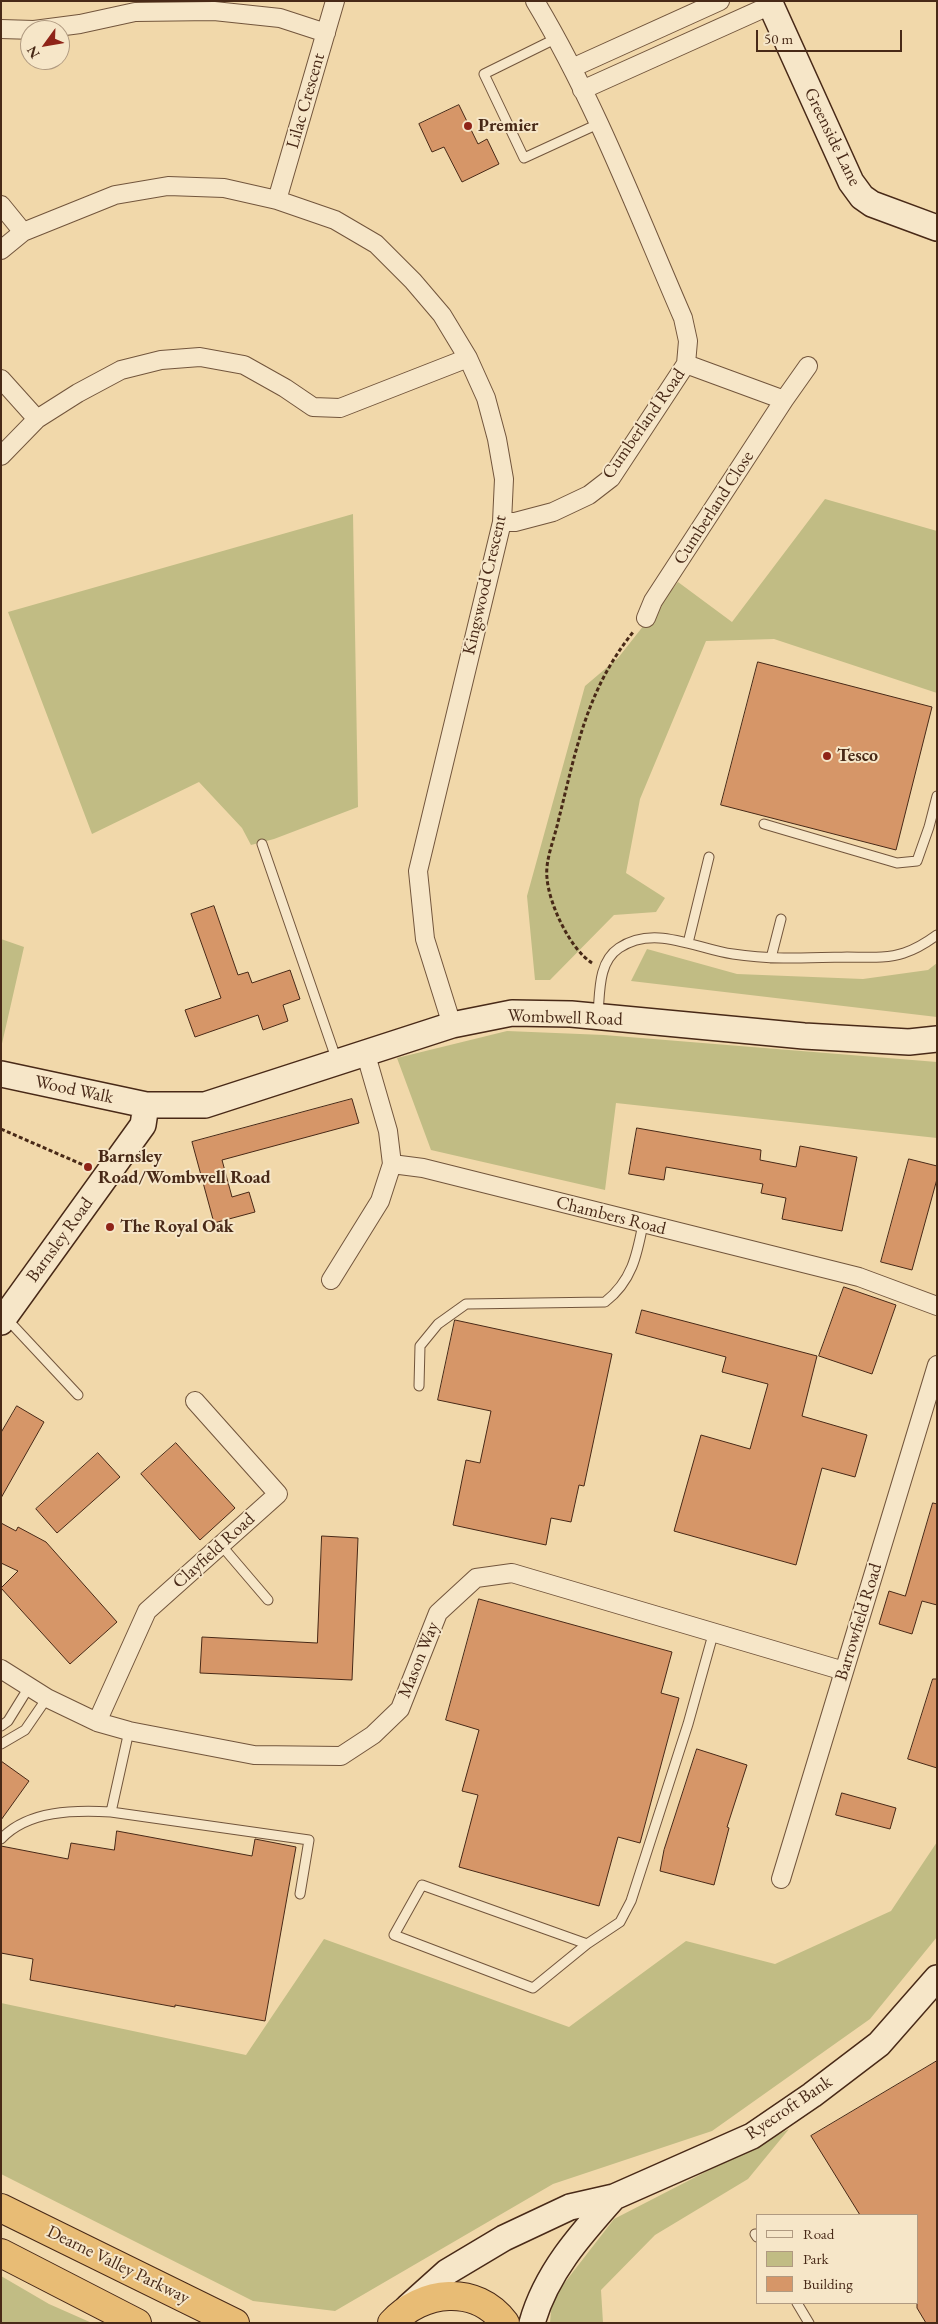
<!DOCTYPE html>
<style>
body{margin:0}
#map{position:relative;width:938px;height:2324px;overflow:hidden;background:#f1d8aa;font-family:"EB Garamond",serif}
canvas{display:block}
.frame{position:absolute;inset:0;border:2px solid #482917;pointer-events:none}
.legend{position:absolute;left:756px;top:2214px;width:162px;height:90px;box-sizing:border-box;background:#f6e6c8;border:1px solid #b09a81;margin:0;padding:6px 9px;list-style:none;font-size:15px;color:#482917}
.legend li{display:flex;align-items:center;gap:10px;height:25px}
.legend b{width:25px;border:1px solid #b09a81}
.north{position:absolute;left:20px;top:20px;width:50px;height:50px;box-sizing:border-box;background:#f6e6c8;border:1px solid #b09a81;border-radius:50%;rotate:238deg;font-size:14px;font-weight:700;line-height:20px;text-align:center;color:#482917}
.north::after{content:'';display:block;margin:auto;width:18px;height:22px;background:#8f2418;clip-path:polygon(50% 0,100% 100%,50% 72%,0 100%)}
.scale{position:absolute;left:756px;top:30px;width:146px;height:22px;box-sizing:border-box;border:2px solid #482917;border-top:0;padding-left:6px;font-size:15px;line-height:18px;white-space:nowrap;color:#482917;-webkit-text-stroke:4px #f6e6c8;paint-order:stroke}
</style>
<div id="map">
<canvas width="938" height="2324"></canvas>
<div class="frame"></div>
<ul class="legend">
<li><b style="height:6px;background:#f6e6c8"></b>Road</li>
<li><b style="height:14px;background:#c1bc84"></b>Park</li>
<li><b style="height:14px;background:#d69668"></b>Building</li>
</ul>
<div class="north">N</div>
<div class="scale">50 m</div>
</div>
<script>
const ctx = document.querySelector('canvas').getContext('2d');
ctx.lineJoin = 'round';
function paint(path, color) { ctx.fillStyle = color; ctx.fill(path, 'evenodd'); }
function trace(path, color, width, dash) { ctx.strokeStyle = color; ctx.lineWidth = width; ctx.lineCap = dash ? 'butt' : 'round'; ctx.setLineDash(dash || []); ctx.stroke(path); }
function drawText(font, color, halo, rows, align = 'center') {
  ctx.font = font + ' "EB Garamond",serif'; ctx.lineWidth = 4; ctx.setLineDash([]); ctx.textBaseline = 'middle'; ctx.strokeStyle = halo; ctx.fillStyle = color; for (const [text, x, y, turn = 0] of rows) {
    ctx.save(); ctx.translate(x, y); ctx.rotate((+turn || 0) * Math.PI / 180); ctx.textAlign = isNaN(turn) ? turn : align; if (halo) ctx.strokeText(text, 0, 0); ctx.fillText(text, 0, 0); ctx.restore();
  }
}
paint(new Path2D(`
 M 825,499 L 937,531 L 937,693 L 774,639 L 706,641 L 640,799 L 626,873 L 665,898 L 656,912 L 614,915 L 550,980 L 535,980 L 527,896 L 585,686 L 618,658 L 678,582 L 732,622 Z
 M 353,514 L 358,807 L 274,839 L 251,845 L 242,828 L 199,782 L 92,834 L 8,612 Z
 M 1,939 L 24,947 L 1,1048 Z
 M 647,949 L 737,974 L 863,979 L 928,970 L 937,963 L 937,1017 L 631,981 Z
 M 507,1031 L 604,1035 L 937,1062 L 937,1138 L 616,1103 L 605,1190 L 431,1150 L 397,1058 Z
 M 937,1842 L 937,1937 L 870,2019 L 712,2131 L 553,2184 L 335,2311 L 253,2301 L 1,2174 L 1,2003 L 246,2055 L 324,1939 L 569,2027 L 686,1941 L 775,1964 L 891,1911 Z
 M 789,2129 L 748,2179 L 655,2235 L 601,2290 L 603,2323 L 550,2323 L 552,2299 L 614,2219 Z
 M 1,2276 L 49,2304 L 92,2323 L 1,2323 Z`), '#c1bc84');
const building = new Path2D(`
 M 459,105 L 478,144 L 487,139 L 499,164 L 462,182 L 444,147 L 432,152 L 419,124 Z
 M 758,662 L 932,707 L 896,850 L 721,805 Z
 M 214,906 L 238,975 L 248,972 L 252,983 L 290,970 L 300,999 L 283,1005 L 288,1021 L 263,1030 L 258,1015 L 195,1037 L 185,1010 L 221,998 L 191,914 Z
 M 352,1099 L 359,1123 L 222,1160 L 232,1197 L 249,1192 L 255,1212 L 214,1223 L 192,1142 Z
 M 637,1128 L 761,1150 L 760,1160 L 796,1167 L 800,1146 L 857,1157 L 842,1231 L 782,1219 L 786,1198 L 761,1193 L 763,1184 L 666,1167 L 664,1180 L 629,1174 Z
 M 909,1159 L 937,1166 L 937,1179 L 912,1270 L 881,1262 Z
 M 844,1287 L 896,1305 L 872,1374 L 819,1356 Z
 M 642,1310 L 817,1356 L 802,1416 L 867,1435 L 855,1477 L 822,1468 L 796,1565 L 674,1531 L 701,1435 L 750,1449 L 768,1384 L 722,1372 L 726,1357 L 636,1333 Z
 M 455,1320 L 612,1354 L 584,1486 L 579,1485 L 571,1522 L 551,1518 L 546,1545 L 453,1525 L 466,1460 L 480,1463 L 491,1411 L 438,1400 Z
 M 17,1406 L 44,1422 L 1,1498 L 1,1433 Z
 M 176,1443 L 235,1508 L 200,1540 L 141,1474 Z
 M 98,1453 L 120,1477 L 57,1533 L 36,1509 Z
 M 933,1503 L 937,1504 L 937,1605 L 922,1601 L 912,1634 L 879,1624 L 889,1591 L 905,1596 Z
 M 1,1523 L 16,1531 L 18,1527 L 46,1542 L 117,1622 L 70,1664 L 1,1588 L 18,1571 L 1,1563 Z
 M 322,1536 L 358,1538 L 352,1680 L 200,1673 L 202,1637 L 317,1643 Z
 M 479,1599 L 672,1652 L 661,1693 L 679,1698 L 640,1843 L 618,1837 L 599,1906 L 459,1867 L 478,1795 L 462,1791 L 479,1730 L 446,1720 Z
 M 933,1679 L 937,1679 L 937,1768 L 908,1759 Z
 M 697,1749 L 747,1765 L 727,1827 L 729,1828 L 714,1885 L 660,1871 L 664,1850 Z
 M 1,1761 L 29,1781 L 1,1820 Z
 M 842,1793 L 896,1808 L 890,1829 L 836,1815 Z
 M 117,1831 L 252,1856 L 255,1839 L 296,1847 L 265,2021 L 175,2005 L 175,2007 L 30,1980 L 33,1959 L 1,1953 L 1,1846 L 68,1859 L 71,1843 L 114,1850 Z
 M 937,2061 L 937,2323 L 926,2323 L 917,2308 L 917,2215 L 860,2215 L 811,2136 Z`);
paint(building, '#d69668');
trace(building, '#482917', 1);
const lane = new Path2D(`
 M 557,38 L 484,74 L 524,158 L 598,124
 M 764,824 L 897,863 L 917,861 L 929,827 L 937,796
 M 262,844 L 337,1061
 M 688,943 L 709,857
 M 771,958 L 781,919
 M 598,1014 C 600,992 598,962 619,948 C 655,924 696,949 733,954 C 771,960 809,958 847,957 C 865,957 887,959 904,953 C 917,949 926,943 937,935
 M 7,1319 L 78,1395
 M 419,1386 L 420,1346 L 438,1324 L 466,1304 L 605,1302 C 632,1281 637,1255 643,1224
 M 221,1545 L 268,1600
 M 1,1726 L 8,1721 L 29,1687
 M 1,1744 L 25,1730 L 47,1698
 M 111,1812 L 309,1840 L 300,1894
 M 1,1839 C 28,1810 75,1810 111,1812 L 129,1731
 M 587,1944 L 422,1885 L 394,1935 L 533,1988 L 587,1944 L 620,1922 L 631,1901 L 688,1724 L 714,1631
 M 755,2234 L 757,2237
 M 797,2303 L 809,2323`);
const street = new Path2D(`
 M 1,29 L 34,30 L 80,24 L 135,12 L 214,11 L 280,18 L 326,33
 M 572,68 L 720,1
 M 582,90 L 771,5
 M 277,200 L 335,1
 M 1,205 L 23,232
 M 1,250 L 23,232 L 115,195 L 168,186 L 224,188 L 277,200 L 335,220 L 376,244 L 413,281 L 442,315 L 468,358 L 486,398 L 497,439 L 504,479 L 502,522 L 418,871 L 425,939 L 452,1025
 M 1,379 L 37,419
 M 784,400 L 808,366
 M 1,456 L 37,419 L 78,393 L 121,370 L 161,360 L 200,357 L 244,365 L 285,388 L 313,407 L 340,408 L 468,358
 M 502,522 L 515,522 L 553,512 L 589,495 L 611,478 L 686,364 L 688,341 L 683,318 C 637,212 595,101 535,1
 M 646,618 L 653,601 L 784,400 L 686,364
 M 366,1055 L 388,1131 L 392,1164 L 423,1168 L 859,1277 L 937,1306
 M 331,1280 L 380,1201 L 392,1164
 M 1,1669 L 47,1698 L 97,1722 L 129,1731 L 254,1755 L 341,1756 L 373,1735 L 400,1709 L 438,1613 L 476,1578 L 512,1573 L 844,1671
 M 97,1722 L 147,1611 L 278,1494 L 195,1401
 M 781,1879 L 937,1365`);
const secondary = new Path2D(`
 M 769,1 L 851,182 L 862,197 L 872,204 L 937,228
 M 1,1074 L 146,1105 L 205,1105 L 452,1025 L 512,1013 L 571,1014 L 804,1036 L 909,1042 L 937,1039
 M 1,1322 L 143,1125 L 146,1105
 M 408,2307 L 447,2272 L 504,2238 L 570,2207 L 614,2197 L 752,2136 L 812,2095 L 879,2044 L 937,1978
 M 532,2323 C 546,2273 580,2235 614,2197`);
const highway = new Path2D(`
 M 1,2208 L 235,2323
 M 1,2253 L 137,2323
 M 392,2323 C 422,2290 476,2284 505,2323`);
trace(lane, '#72553c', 11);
trace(street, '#72553c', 20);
trace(secondary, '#482917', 28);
trace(highway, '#482917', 30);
trace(new Path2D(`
 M 592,963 C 570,949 549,904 547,878 C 545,860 554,840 558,822 C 576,751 586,690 634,631
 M 1,1129 L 88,1167`), '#482917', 3, [4, 2.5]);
trace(lane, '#f6e6c8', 9);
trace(street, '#f6e6c8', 18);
trace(secondary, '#f6e6c8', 25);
trace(highway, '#e8bc75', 28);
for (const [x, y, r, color] of [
 [468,126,5,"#8f2418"],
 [827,756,5,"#8f2418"],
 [88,1167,5,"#8f2418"],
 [110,1227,5,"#8f2418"]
]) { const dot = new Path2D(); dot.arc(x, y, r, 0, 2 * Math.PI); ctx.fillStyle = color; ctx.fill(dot); trace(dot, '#f6e6c8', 2); }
drawText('18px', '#482917', '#f6e6c8', [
 ["Lilac Crescent",306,101,-74],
 ["Greenside Lane",832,137,64],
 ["Cumberland Road",644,424,-55],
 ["Cumberland Close",714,508,-57],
 ["Kingswood Crescent",485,585,-77],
 ["Wombwell Road",565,1018,2],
 ["Wood Walk",74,1090,12],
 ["Chambers Road",611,1216,14],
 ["Barnsley Road",60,1240,-54],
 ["Clayfield Road",214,1551,-42],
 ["Barrowfield Road",859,1622,-73],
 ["Mason Way",419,1660,-68],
 ["Ryecroft Bank",789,2108,-34],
 ["Dearne Valley Parkway",118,2265,26]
]);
drawText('bold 18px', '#482917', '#f6e6c8', [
 ["Premier",478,126],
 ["Tesco",837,756],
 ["Barnsley",98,1157],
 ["Road/Wombwell Road",98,1178],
 ["The Royal Oak",120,1227]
], 'left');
</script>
